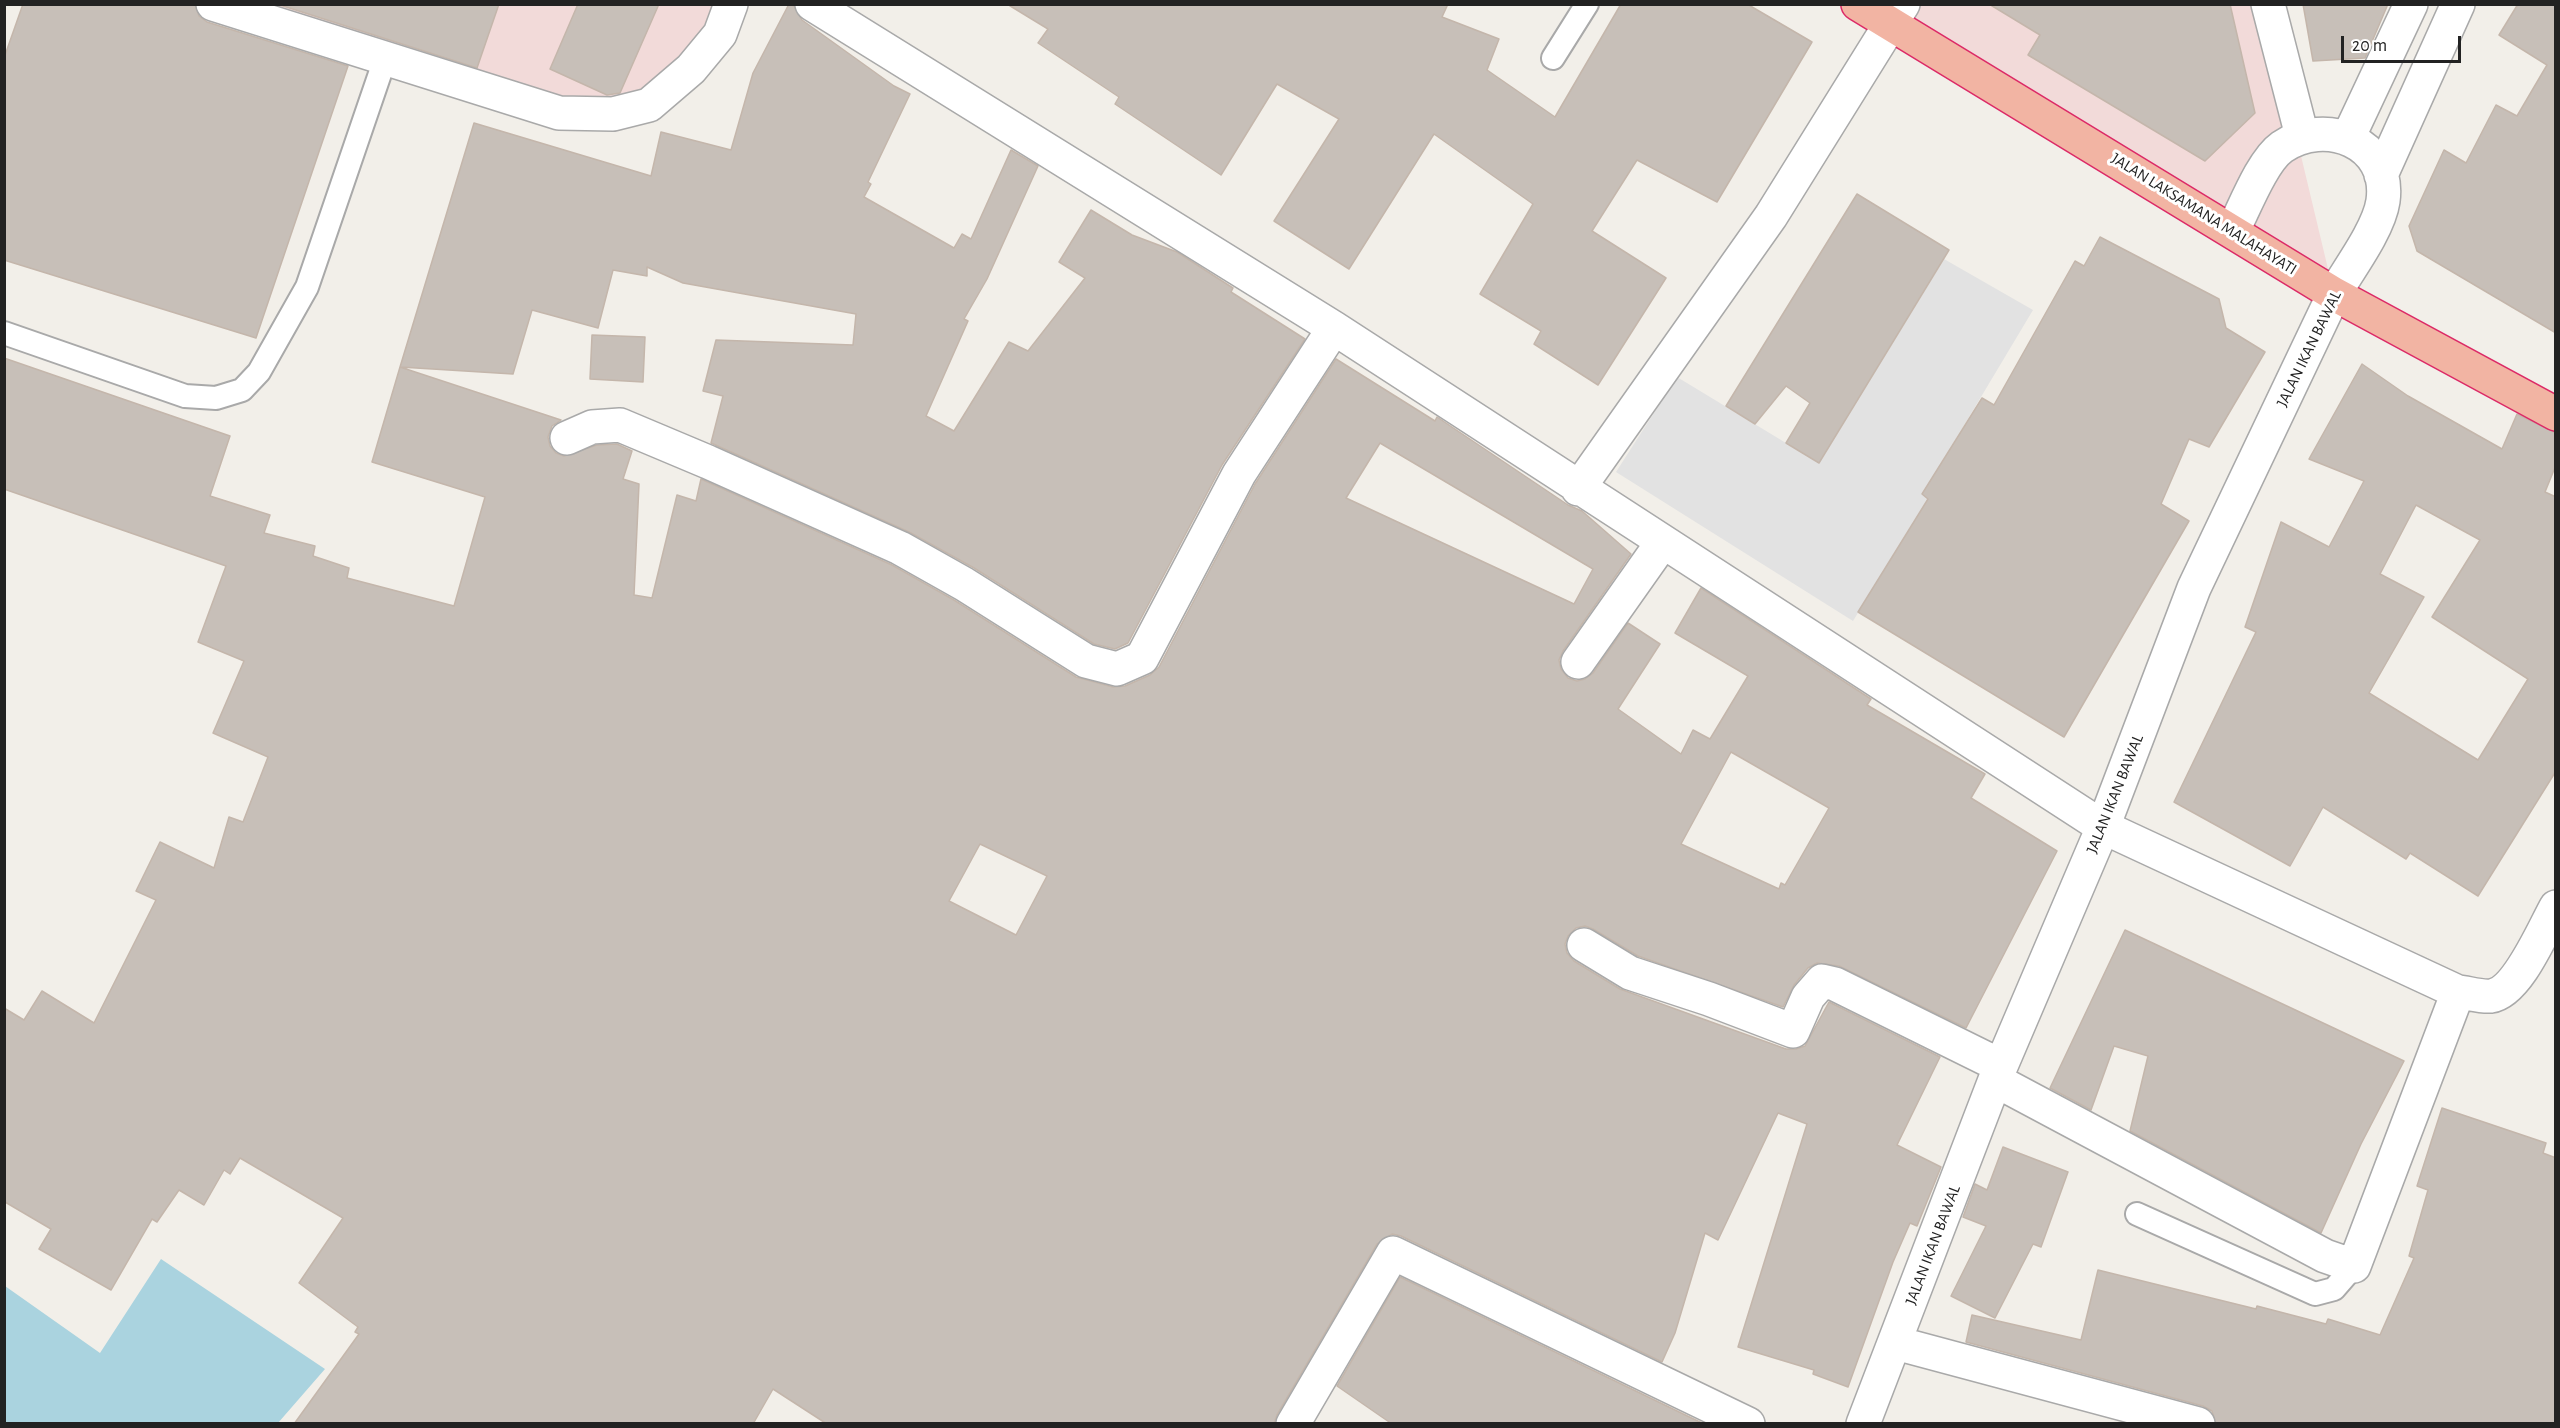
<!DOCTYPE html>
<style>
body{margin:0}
#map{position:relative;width:2560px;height:1428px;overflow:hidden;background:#f2efe9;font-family:"Alegreya Sans",sans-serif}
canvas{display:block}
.frame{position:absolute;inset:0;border:6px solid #222;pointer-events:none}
.scale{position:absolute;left:2341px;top:36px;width:120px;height:27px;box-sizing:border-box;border:3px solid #222;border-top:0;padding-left:8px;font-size:18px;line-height:21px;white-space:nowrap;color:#222;-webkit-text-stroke:4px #fff;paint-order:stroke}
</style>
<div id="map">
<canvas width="2560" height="1428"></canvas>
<div class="frame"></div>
<div class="scale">20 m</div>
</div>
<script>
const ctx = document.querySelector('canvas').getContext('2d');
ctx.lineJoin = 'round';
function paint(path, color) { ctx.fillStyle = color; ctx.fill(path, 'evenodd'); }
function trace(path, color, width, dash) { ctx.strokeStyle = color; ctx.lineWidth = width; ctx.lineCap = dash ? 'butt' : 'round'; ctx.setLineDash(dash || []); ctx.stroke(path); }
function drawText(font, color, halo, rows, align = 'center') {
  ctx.font = font + ' "Alegreya Sans",sans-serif'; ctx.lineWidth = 6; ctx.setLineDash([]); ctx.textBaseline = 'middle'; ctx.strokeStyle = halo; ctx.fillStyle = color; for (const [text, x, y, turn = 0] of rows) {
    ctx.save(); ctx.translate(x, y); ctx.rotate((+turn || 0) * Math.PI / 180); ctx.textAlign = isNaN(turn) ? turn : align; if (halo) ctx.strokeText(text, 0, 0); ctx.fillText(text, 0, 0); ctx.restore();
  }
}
paint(new Path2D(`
 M 213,5 L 731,5 L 726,18 L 613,114 Z
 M 1858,5 L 2265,5 L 2334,294 Z`), '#f2dad9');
paint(new Path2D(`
 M 1944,259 L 2033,310 L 1923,494 L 1928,499 L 1853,621 L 1616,472 L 1677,377 L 1819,463 Z`), '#e2e2e2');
paint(new Path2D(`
 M 161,1259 L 325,1369 L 278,1423 L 5,1423 L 5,1286 L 100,1353 Z`), '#aad3df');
const building = new Path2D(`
 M 23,4 L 195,4 L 199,16 L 207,22 L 348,66 L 256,338 L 4,260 L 4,58 Z
 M 277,4 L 499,4 L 477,68 Z
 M 578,4 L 659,4 L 620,93 L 607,95 L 550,69 Z
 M 789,4 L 794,6 L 802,20 L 894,86 L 910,94 L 868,182 L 871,184 L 864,197 L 954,248 L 962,234 L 971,239 L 1011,150 L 1038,166 L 987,279 L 964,319 L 968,321 L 926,416 L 954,431 L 1009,342 L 1028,351 L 1085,278 L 1059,262 L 1091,210 L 1132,235 L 1177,252 L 1233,288 L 1231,292 L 1305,339 L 1222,465 L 1128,643 L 1115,649 L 1094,644 L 974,568 L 909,532 L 711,443 L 723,396 L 703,391 L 716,340 L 853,345 L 856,314 L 683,283 L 647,267 L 647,276 L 613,270 L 598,328 L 532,310 L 513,374 L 400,367 L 474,123 L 651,176 L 661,132 L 731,150 L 753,73 Z
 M 1007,4 L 1448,4 L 1442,17 L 1499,39 L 1487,70 L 1555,117 L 1621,4 L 1747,4 L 1812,42 L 1717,202 L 1637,160 L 1592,231 L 1666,278 L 1598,385 L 1534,344 L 1541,331 L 1480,294 L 1533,204 L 1434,134 L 1349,269 L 1274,221 L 1339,119 L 1277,84 L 1221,175 L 1115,104 L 1119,97 L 1038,43 L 1048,29 Z
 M 1989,4 L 2230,4 L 2255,113 L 2205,161 L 2028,55 L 2040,35 Z
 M 2303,4 L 2388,4 L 2365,58 L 2313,61 Z
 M 2518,4 L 2556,4 L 2556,333 L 2417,251 L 2409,226 L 2444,150 L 2466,163 L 2496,105 L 2517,116 L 2547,65 L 2499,35 Z
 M 1857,194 L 1949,250 L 1819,463 L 1786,443 L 1810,403 L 1786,386 L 1755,424 L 1726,406 Z
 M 2100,237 L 2219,299 L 2226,328 L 2265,352 L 2209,447 L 2189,439 L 2161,504 L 2189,521 L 2064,737 L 1858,612 L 1928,499 L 1922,494 L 1982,398 L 1994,405 L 2075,261 L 2084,266 Z
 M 592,335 L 645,337 L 643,382 L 590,379 Z
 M 4,358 L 230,436 L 210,496 L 270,515 L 264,533 L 315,546 L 313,556 L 349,568 L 347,578 L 454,606 L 485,497 L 372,462 L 400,367 L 561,420 L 552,426 L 548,437 L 550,446 L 556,453 L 564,456 L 597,445 L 617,444 L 632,451 L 623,479 L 639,484 L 634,595 L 652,598 L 677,495 L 696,501 L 701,479 L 892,565 L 954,600 L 1076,677 L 1113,687 L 1125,686 L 1150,675 L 1159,667 L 1255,484 L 1336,359 L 1435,421 L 1437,417 L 1568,505 L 1582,511 L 1631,554 L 1563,651 L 1559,660 L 1561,669 L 1568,678 L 1577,681 L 1585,679 L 1593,673 L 1628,623 L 1660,644 L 1618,709 L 1681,754 L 1693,730 L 1710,739 L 1748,676 L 1675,633 L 1701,588 L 1871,699 L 1867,705 L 1985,774 L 1971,798 L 2057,851 L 1966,1028 L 1839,966 L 1817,963 L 1808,968 L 1794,985 L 1783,1007 L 1638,956 L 1593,929 L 1585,926 L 1576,928 L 1568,936 L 1565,944 L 1567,953 L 1574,961 L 1620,989 L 1786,1049 L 1796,1049 L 1805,1046 L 1829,1002 L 1940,1057 L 1897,1145 L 1941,1167 L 1917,1226 L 1910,1223 L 1893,1262 L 1848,1387 L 1813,1374 L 1814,1370 L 1738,1347 L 1807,1124 L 1778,1113 L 1718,1240 L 1705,1233 L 1675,1333 L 1662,1362 L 1401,1236 L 1392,1234 L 1377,1244 L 1277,1415 L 1274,1424 L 827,1424 L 773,1389 L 753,1424 L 294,1424 L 359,1334 L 355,1332 L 358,1327 L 299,1283 L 343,1218 L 240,1158 L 230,1174 L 224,1170 L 204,1205 L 179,1190 L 157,1222 L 152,1219 L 111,1290 L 39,1249 L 51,1229 L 5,1202 L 4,1008 L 24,1020 L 42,991 L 94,1023 L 156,900 L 136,891 L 160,842 L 214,868 L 229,817 L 243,822 L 268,757 L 213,733 L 244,661 L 198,642 L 226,566 L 4,489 ZM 1380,443 L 1593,569 L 1574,604 L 1346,498 ZM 1731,752 L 1829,808 L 1785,885 L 1781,883 L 1779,889 L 1681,844 ZM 980,844 L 1047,876 L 1016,935 L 949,901 Z
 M 2362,364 L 2408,396 L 2502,449 L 2517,414 L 2556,433 L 2556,465 L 2545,492 L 2556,497 L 2556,771 L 2478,896 L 2410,853 L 2406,859 L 2323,807 L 2290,866 L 2174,802 L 2256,632 L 2245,627 L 2281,522 L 2329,547 L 2364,481 L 2309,459 ZM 2416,505 L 2480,540 L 2432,617 L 2528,679 L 2478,760 L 2369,693 L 2424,597 L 2380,574 Z
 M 2125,930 L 2404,1061 L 2361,1144 L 2321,1233 L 2130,1131 L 2148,1056 L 2114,1046 L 2091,1110 L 2050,1088 Z
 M 2442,1108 L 2546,1143 L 2543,1153 L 2556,1158 L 2556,1424 L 2216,1424 L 2212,1411 L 2203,1406 L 1966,1342 L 1972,1315 L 2081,1340 L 2098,1270 L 2256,1309 L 2257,1306 L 2326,1324 L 2328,1319 L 2380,1335 L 2414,1258 L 2409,1256 L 2428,1190 L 2417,1186 Z
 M 2003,1147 L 2068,1172 L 2041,1247 L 2033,1244 L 1995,1318 L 1951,1296 L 1986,1226 L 1963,1217 L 1975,1184 L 1987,1190 Z
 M 1400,1277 L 1704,1424 L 1392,1424 L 1337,1386 Z`);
paint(building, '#c7bfb8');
trace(building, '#c4b6ab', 1.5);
const service = new Path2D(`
 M 1553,58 L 1587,4
 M 4,333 L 185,396 L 216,398 L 242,390 L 259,372 L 307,287 L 385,59
 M 2137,1214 L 2315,1294 L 2334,1289 L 2354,1266`);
const minor = new Path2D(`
 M 213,4 L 559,113 L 613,114 L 649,105 L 691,69 L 720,34 L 731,4
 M 812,4 L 1334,328 L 2103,827 L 2458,992 C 2468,993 2481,997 2491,996 C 2518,992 2543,930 2556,907
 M 2268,4 L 2302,136
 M 567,438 L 592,427 L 620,425 L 708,462 L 900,548 L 964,584 L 1086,661 L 1117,669 L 1142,658 L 1239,474 L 1334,328
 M 1578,489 L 1771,216 L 1903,4
 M 1578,662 L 1662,543
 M 1584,945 L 1630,973 L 1709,999 L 1793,1031 L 1808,997 L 1822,981 L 1835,984 L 2001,1066
 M 1995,1080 L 2325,1256 L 2354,1266 L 2458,992
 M 1896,1343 L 2198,1424
 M 1293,1424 L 1393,1253 L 1748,1424
 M 1863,1424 L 1995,1080 L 2103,827 L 2194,588 L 2334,294`);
const tertiary = new Path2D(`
 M 2348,138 L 2411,4
 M 2381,175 L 2458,4
 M 2233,230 C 2244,209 2262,161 2282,147 C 2325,117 2391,142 2383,201 C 2379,229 2349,269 2334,294`);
const trunk = new Path2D(`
 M 1858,4 L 2334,294 L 2556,414`);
trace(service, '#a9a9a9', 26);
trace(minor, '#a9a9a9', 36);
trace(tertiary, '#a9a9a9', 36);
trace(trunk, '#dc2a67', 36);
trace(service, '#fff', 22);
trace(minor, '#fff', 33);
trace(tertiary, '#fff', 33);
trace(trunk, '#f2b4a3', 33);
drawText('16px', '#222', '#fff', [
 ["JALAN LAKSAMANA MALAHAYATI",2204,214,32],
 ["JALAN IKAN BAWAL",2309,349,-64],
 ["JALAN IKAN BAWAL",2115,794,-68],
 ["JALAN IKAN BAWAL",1933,1245,-69]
]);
</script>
